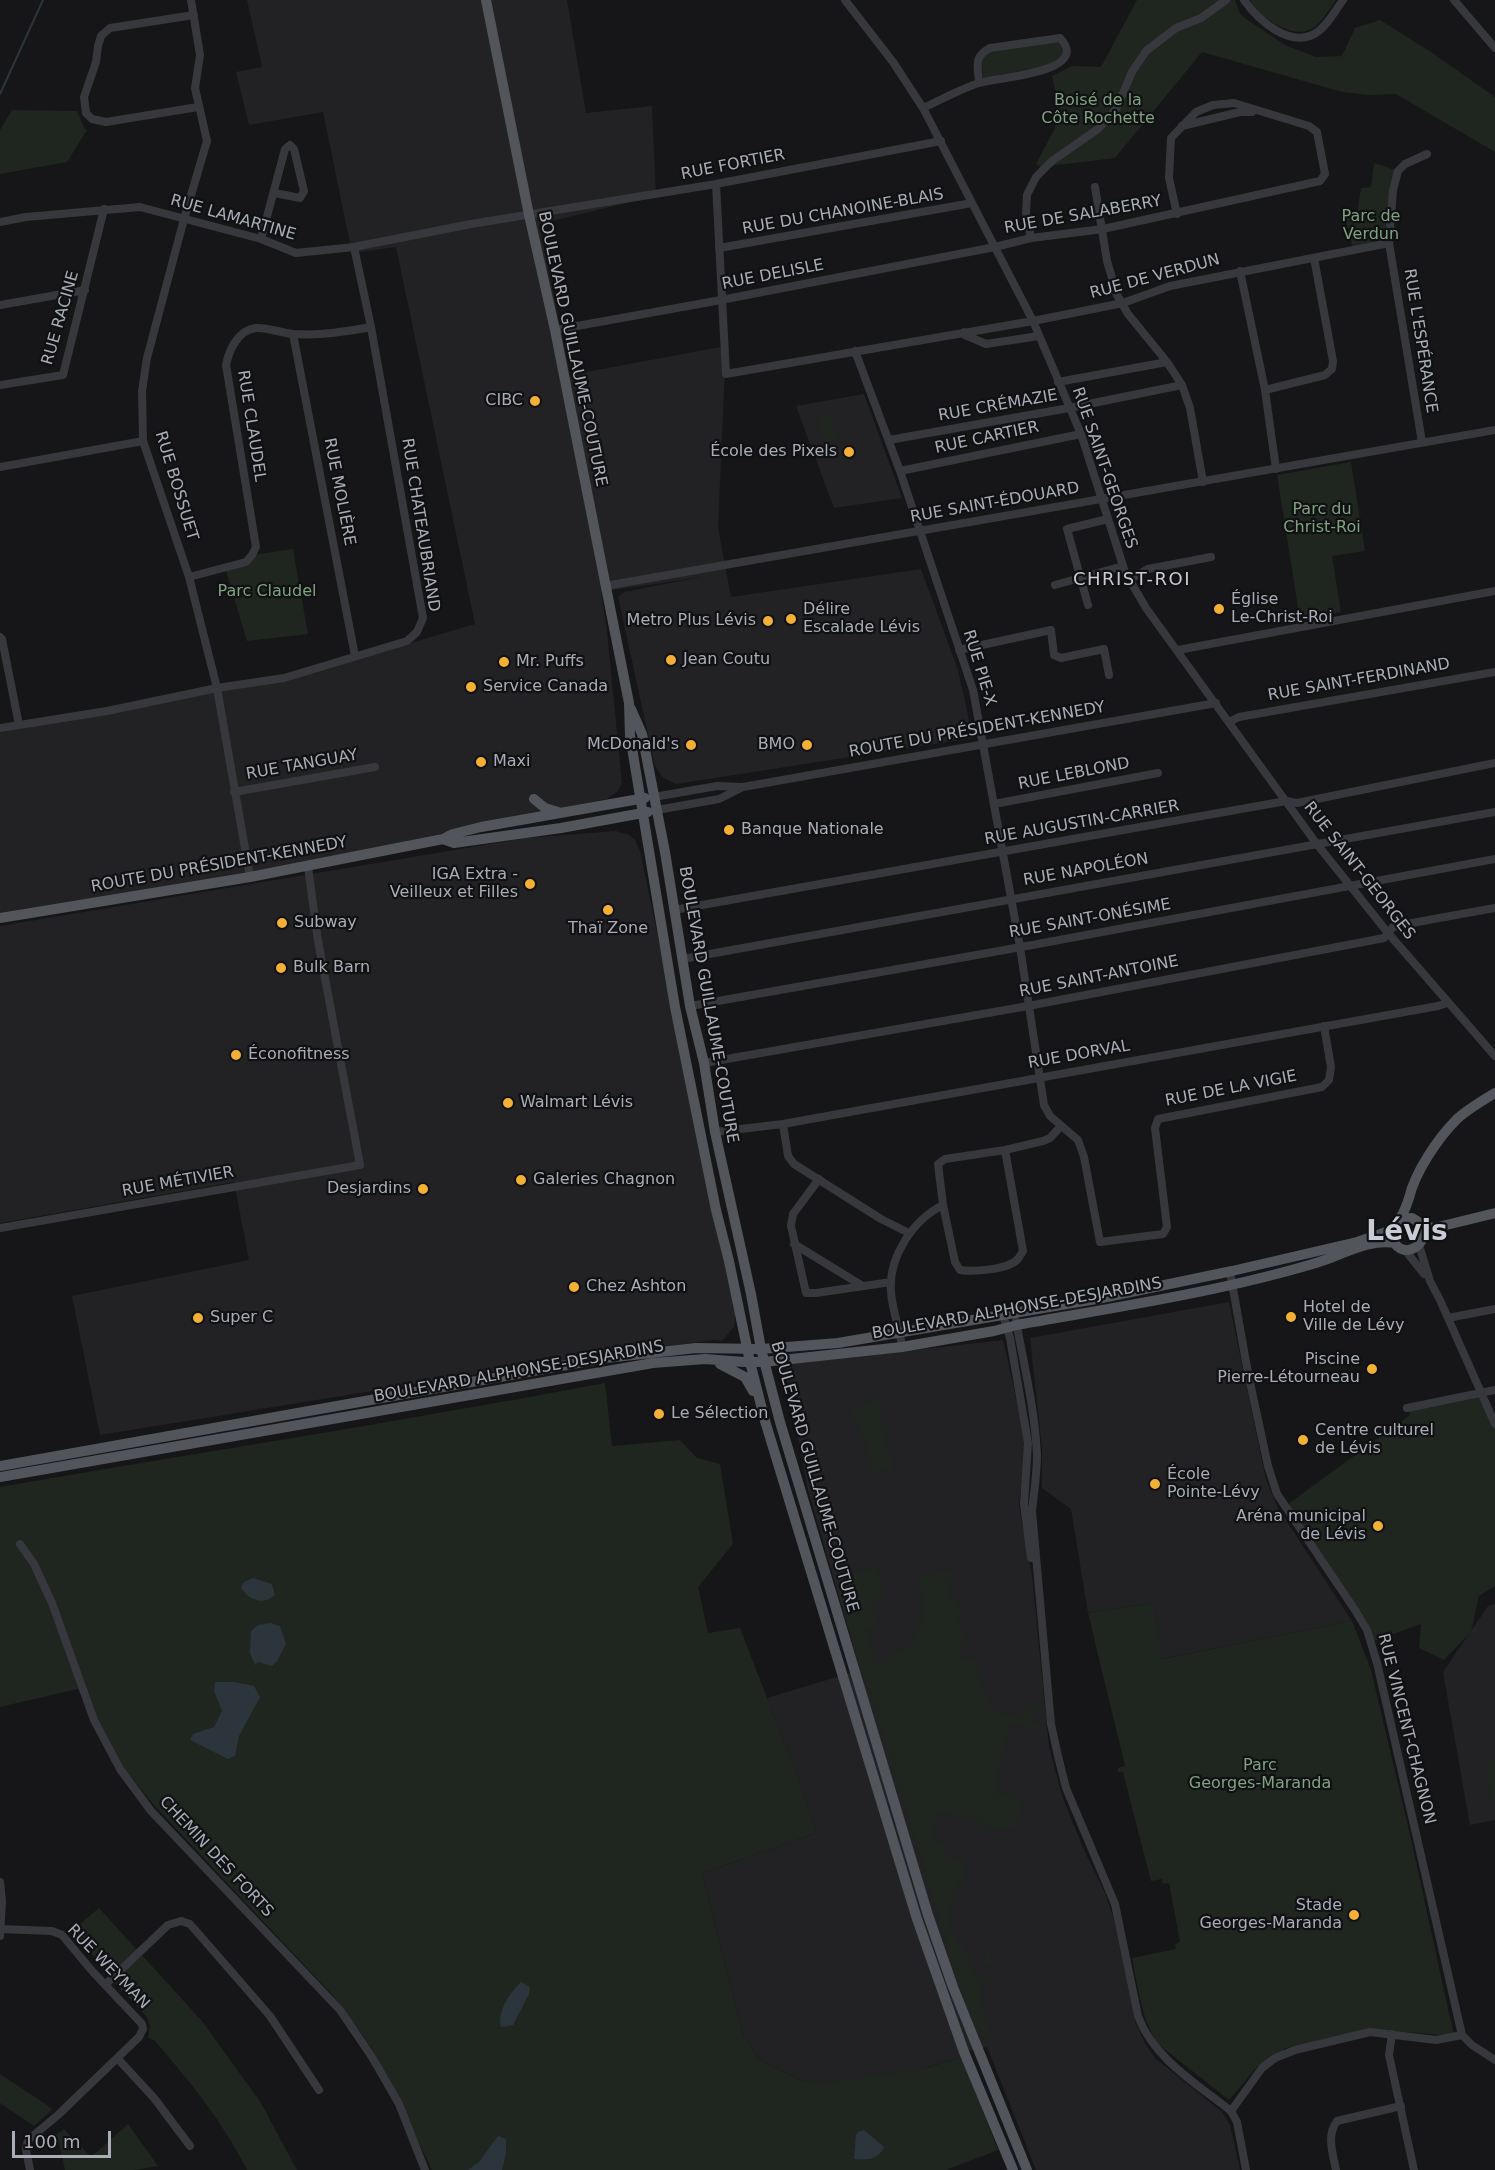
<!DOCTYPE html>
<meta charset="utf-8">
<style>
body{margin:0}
#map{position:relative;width:1495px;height:2170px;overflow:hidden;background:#161618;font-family:"DejaVu Sans",sans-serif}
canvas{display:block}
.scale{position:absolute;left:12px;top:2131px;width:99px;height:27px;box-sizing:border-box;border:3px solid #a8adb8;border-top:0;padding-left:8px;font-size:18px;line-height:21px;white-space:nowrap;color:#a8adb8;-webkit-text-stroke:4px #111113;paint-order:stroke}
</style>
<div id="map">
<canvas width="1495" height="2170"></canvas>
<div class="scale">100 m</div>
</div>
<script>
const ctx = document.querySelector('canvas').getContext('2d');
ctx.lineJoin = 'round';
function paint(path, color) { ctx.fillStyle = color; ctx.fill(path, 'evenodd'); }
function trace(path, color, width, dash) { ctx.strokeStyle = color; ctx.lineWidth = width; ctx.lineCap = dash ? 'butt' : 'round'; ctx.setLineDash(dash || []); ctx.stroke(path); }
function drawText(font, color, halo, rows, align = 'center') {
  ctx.font = font + ' "DejaVu Sans",sans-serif'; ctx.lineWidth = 4.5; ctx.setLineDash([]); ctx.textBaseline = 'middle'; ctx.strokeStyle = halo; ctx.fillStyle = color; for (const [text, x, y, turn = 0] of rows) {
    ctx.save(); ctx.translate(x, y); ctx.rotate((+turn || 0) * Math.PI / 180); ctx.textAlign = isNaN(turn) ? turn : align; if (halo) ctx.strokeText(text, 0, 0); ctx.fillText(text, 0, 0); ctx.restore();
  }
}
paint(new Path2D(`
 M 247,0 L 567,0 L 586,113 L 652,106 L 656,196 L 539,224 L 570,375 L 726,346 L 718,528 L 731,597 L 921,569 L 958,670 L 973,738 L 676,784 L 663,778 L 655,766 L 618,597 L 624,592 L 701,577 L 601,592 L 607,631 L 622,784 L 617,792 L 607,799 L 307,862 L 0,915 L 0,731 L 210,692 L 282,681 L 475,624 L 396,247 L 352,253 L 323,112 L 249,125 L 236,72 L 262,67 Z
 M 864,394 L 902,498 L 834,508 L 796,406 Z
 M 616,831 L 629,835 L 635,840 L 640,851 L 736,1310 L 734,1327 L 722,1341 L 715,1340 L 596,1355 L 100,1435 L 72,1296 L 249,1260 L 234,1182 L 0,1223 L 0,926 L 526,838 Z
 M 1229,1302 L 1266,1480 L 1278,1508 L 1352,1621 L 1161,1659 L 1153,1603 L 1088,1613 L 1071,1509 L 1042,1488 L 1042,1448 L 1030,1338 Z
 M 1003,1340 L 1026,1442 L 1019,1506 L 1032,1576 L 1049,1747 L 1063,1799 L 1085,1852 L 1105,1893 L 1114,1920 L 1136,2025 L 1147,2047 L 1155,2058 L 1222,2112 L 1230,2125 L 1240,2170 L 1036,2170 L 987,2047 L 964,2052 L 962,2057 L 905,2074 L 840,2082 L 804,2082 L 759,2059 L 743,2035 L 702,1873 L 816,1833 L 795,1770 L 767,1698 L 860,1670 L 808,1490 L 784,1365 Z
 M 1495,1604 L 1495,1820 L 1470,1825 L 1443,1672 L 1488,1606 Z`), '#222225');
paint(new Path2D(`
 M 1137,0 L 1235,0 L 1240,14 L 1246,19 L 1285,45 L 1316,57 L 1342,56 L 1355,28 L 1380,20 L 1431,52 L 1495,97 L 1495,152 L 1396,94 L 1369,95 L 1342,92 L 1202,52 L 1115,158 L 1041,167 L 1036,164 L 1055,128 L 1056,94 L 1052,76 L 1072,66 L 1101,67 Z
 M 1250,0 L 1336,0 C 1319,25 1310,42 1277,25 C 1266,19 1256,11 1250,0 Z
 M 1054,41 L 1060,44 L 1063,52 L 1059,59 L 1047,66 L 983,78 L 982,63 L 983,56 L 990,52 Z
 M 12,110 L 77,111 L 84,128 L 87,130 L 67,162 L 0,174 L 0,130 Z
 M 1374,163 L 1398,171 L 1389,243 L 1353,248 L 1345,217 L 1357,214 L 1361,188 L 1371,187 Z
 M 828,412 L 838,437 L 826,442 L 816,417 Z
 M 1351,462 L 1365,551 L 1332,556 L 1341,612 L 1300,620 L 1277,475 Z
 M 293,549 L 308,634 L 247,641 L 225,567 L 252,555 Z
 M 605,1383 L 612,1446 L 680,1440 L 697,1458 L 720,1464 L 733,1544 L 698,1587 L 708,1633 L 740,1628 L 795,1770 L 816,1833 L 702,1873 L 743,2035 L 759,2059 L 804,2082 L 834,2082 L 926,2068 L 962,2057 L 998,2150 L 946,2170 L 432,2170 L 373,2050 L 336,1999 L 153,1804 L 123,1767 L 94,1720 L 82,1688 L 0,1707 L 0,1487 C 202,1452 404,1421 605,1383 Z
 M 1481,1392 L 1495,1424 L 1495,1586 L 1479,1596 L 1471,1632 L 1444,1660 L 1419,1648 L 1421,1624 L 1371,1642 L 1284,1507 L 1410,1415 L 1407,1408 Z
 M 881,1398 L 882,1425 L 893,1470 L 873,1473 L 865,1440 L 850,1409 Z
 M 876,1567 L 884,1594 L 874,1601 L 870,1609 L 877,1620 L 874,1629 L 866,1630 L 875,1663 L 880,1666 C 893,1657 895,1649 911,1646 C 927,1617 923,1608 919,1576 L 952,1570 L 949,1599 L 956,1599 L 961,1611 L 957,1619 L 958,1626 L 967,1632 L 959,1649 L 964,1660 L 970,1657 L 983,1664 L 977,1671 L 983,1691 L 993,1711 L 1023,1719 L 1026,1705 L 1035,1706 L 1032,1721 L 1041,1724 L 1040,1731 L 1010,1723 L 994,1792 L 1022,1800 L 1017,1826 L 1010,1828 L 982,1826 L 979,1829 L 976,1817 L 971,1819 L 970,1816 L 955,1818 L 953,1813 L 938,1812 L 935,1819 L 937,1821 L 930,1836 L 935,1843 L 946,1844 L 943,1854 C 955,1856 955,1863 965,1864 L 965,1881 L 959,1880 C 950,1898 940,1938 964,1946 L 977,1981 L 988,1979 L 983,1949 L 986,1946 L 989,1948 L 992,1964 L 987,1965 L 989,1980 L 995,1980 L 979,1984 L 985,2022 L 990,2033 L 988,2037 L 981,2035 L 977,2032 L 959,1986 L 961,1982 L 960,1979 L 957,1979 L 910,1822 L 839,1596 L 842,1595 L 838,1583 L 841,1579 Z
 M 1153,1603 L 1162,1659 L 1352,1621 L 1371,1670 L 1411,1839 L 1454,2036 L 1371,2029 L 1286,2048 L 1257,2067 L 1229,2100 L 1158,2044 C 1141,2018 1138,1988 1132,1958 L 1176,1949 L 1175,1944 L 1180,1942 L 1169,1883 L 1163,1884 L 1162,1879 L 1151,1881 L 1123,1772 L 1118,1772 L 1118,1768 L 1125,1766 L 1088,1613 Z
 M 1495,1760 L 1495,1806 L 1493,1806 L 1485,1761 Z
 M 99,1908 L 202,2021 L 261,2103 L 297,2170 L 247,2170 C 223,2122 189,2080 154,2040 L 148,2038 L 150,2025 L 146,2016 L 111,1979 L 73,1930 Z
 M 0,2074 L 47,2105 L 52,2110 L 34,2126 L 0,2103 Z
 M 128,2124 L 158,2166 L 135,2170 L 65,2170 L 59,2143 L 54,2136 L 64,2129 L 91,2157 Z`), '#1e261f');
paint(new Path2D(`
 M 253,1578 L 272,1584 L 275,1595 C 262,1606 250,1600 241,1588 L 244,1582 Z
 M 270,1623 L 280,1626 L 286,1644 L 277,1661 L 272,1666 L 258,1662 L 255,1665 L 250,1653 L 251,1631 L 258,1625 Z
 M 215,1682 L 234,1682 L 254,1686 L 260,1697 L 239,1736 L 235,1756 L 228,1759 L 190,1740 L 193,1734 L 214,1727 L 222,1711 L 214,1691 Z
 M 521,1982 L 530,1987 L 529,1994 L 513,2025 L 501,2027 C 497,2011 510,1993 521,1982 Z
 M 864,2130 L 884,2147 C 878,2160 867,2160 854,2159 L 856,2135 L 858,2132 Z
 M 498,2136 L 506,2139 L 506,2153 L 502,2170 L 468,2170 L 479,2162 Z`), '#2c353c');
trace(new Path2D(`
 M 0,94 L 43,0`), '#2c353c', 2);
trace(new Path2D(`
 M 191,0 L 200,55 L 195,88 L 207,141 L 184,219 L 147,358 L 142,391 L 143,441 L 189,577 L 217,688 L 250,877
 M 845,0 L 893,62 L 923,108 L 1033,321 L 1081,434 L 1125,572 L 1146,608 L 1316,843 L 1388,933 L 1495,1056
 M 1244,0 C 1258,20 1290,49 1316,33 C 1327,26 1335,11 1343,0
 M 1454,0 L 1495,48
 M 194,15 L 110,28 L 101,36 L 98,46 L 96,62 L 84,97 L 86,113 L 92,119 L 106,122 L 198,107
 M 923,108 C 941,100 960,89 979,83 C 996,77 1093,73 1060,38 L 990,48 C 973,57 978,66 979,83
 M 1182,126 L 1240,112 L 1252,112
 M 716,184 L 726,374 L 1033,321 L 1123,303 L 1170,286 L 1389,243
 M 1095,187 L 1107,261 L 1117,295 L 1128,314 L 1167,362 L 1182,385 L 1190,408 L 1203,482
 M 0,222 L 26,217 L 140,207 L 261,239 L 296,253 L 354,247 L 471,224 L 716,184 L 941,141
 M 1031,238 L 1026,213 L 1027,195 L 1036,177 L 1052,161 L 1098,129 L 1116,109 L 1132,72 L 1146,51 L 1176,28 L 1201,18 L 1226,0
 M 261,239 L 285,149 L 290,145 L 294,149 L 304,191 L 300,198 L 275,193
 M 719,248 L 972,203
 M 1240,271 L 1265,390 L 1276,469
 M 0,305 L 85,290
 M 555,330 L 721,300 L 995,247 L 1031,238 L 1103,229 L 1320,181 L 1325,174 L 1317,132 L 1309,126 L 1234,103 L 1213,105 L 1196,112 L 1171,138 L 1169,178 L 1177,214
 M 964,332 L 965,335 L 986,344 L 1039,336
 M 293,334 L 355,656
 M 855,351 L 900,471 L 973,690 L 1020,947 L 1044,1105 L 1050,1116 L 1078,1140 L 1084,1157 L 1100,1242 L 1163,1234 L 1167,1227 L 1155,1128 L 1158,1119 L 1322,1087 L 1329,1080 L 1331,1067 L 1324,1026
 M 1058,382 L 1167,362
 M 0,385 L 63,375 L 104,209
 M 1265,390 L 1325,375 L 1332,369 L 1333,361 L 1314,258
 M 889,440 L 1069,408 L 1182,385
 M 1422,442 L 1389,243 L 1393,190 L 1398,171 L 1405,164 L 1427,154
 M 0,467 L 143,441
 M 900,471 L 1081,434
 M 189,577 L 246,562 L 252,555 L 256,547 L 226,365 C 229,350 238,330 256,328 C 267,327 281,333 293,334 C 319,336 345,332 371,327
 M 1129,580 L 1148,569 L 1211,557
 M 1055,585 L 1123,566
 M 605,586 L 1495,430
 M 1088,605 L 1067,529 L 1108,519
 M 0,637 L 2,639 L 19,725
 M 959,650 L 1051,630 L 1054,655 L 1061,658 L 1104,649 L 1109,675
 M 1178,650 L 1495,591
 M 1229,722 L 1239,717 L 1495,672
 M 0,728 L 107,711 L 217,688 L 284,678 L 407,641 L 417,632 L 423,618 L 371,327 L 354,247
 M 234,792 L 375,767
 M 654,797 L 717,786 L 743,787 L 1216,703
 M 994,804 L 1158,773
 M 657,810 L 719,799 L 743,787
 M 674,910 L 1286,801 L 1297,803 L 1495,763
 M 682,959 L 1495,812
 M 690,1006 L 1027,946 L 1495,859
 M 704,1063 L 1028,1006 L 1384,938 L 1393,927 L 1401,925 L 1495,908
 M 783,1124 L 788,1156 L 794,1164 L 881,1219 L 909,1233
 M 715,1132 L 783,1124 L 1438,1006 L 1447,1003
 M 1005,1150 L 1023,1251 C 1023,1251 1018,1259 1018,1259 C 1008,1270 973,1272 960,1270 L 955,1262 L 943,1205 L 938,1164 L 945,1159 L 1005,1150 L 1043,1141 L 1050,1138 L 1060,1127
 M 819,1179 L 793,1214 L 791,1226 L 806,1293 L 816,1293 L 891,1282
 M 0,1228 L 360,1165 L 318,941 L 308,867
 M 794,1244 L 861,1285
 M 1419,1245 L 1430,1281 L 1440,1300 L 1495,1424
 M 1405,1250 L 1424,1274
 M 1230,1272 L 1248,1373 L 1268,1466 L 1277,1494 L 1355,1610 L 1367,1630 L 1377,1663 L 1462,2035 L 1472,2045 L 1495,2060
 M 1003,1315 L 1010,1338 L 1028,1443 L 1024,1504 L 1031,1558
 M 1448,1318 L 1495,1309
 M 1016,1321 C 1024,1365 1035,1410 1037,1455 C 1037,1474 1034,1492 1032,1511 L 1051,1724 L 1058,1756 L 1066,1788 L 1115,1904 L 1138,2016 C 1153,2058 1197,2084 1231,2111 L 1237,2122 L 1246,2170
 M 902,1347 C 900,1329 892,1310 891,1292 C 888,1257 913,1220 943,1205
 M 1407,1408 L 1495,1390
 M 20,1544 L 34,1564 L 52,1603 L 94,1720 L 120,1769 L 151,1811 L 340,2010 L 372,2057 L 399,2104 L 425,2170
 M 0,1882 L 2,1901 L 0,1936
 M 0,1929 L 52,1931 L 62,1935 L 93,1972 L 142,2024 L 143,2029 L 139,2037 L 58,2115 L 28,2140 L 26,2150 L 30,2170
 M 105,1985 L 168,1925 L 181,1921 L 190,1924 L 270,2016 L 319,2090
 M 1392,2034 L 1389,2055 L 1414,2170
 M 118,2059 L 154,2098 L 190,2146
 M 1231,2111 L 1262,2068 L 1275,2058 L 1295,2050 L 1370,2032 L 1436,2040 L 1462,2035
 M 1336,2170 C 1333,2153 1326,2136 1337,2121 L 1401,2106`), '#37383d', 8);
trace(new Path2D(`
 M 486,0 L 529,215 L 555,330 L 629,703 L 630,736 L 675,1007 L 716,1210 L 729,1261 L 750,1362 L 765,1421 L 917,1919 L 964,2052 L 1013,2170
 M 631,709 L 642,734 L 665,852 L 690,1006 L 704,1063 L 715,1132 L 751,1294 L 761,1349 L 780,1422 L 928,1915 L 953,1987 L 1027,2170
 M 534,799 L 545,808 L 558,812
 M 443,839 L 454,843 L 561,828 L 648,812
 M 0,918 L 250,877 L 443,839 L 453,834 L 481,827 L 645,798
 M 1399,1220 L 1412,1218 C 1440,1232 1410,1263 1395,1244 C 1392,1240 1391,1235 1392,1230 C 1393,1224 1399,1221 1402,1215 C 1405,1210 1407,1204 1409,1198 C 1415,1172 1438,1138 1457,1119 C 1468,1109 1482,1101 1495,1093
 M 1421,1225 L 1434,1228 L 1495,1213
 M 720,1364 L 745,1377 L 753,1391
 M 0,1466 L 606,1358 L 696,1348 L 761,1349 L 838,1343 L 1102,1298 L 1232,1271 L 1357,1242 L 1392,1230
 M 0,1477 L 653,1363 L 705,1359 L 744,1362 L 764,1362 L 902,1347 L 994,1331 L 1017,1325 C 1117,1307 1219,1292 1316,1263 C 1341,1256 1368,1238 1395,1243`), '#53555c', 10);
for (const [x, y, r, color] of [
 [535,401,6,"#f2b134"],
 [849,452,6,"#f2b134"],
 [1219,609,6,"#f2b134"],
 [791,619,6,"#f2b134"],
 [768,621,6,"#f2b134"],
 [671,660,6,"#f2b134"],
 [504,662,6,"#f2b134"],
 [471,687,6,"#f2b134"],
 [691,745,6,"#f2b134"],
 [807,745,6,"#f2b134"],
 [481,762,6,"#f2b134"],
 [729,830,6,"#f2b134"],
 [530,884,6,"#f2b134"],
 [608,910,6,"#f2b134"],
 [282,923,6,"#f2b134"],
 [281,968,6,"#f2b134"],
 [236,1055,6,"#f2b134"],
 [508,1103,6,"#f2b134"],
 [521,1180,6,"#f2b134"],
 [423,1189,6,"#f2b134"],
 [574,1287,6,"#f2b134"],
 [1291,1317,6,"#f2b134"],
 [198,1318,6,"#f2b134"],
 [1372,1369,6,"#f2b134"],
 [659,1414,6,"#f2b134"],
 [1303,1440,6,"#f2b134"],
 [1155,1484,6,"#f2b134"],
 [1378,1526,6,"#f2b134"],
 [1354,1915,6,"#f2b134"]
]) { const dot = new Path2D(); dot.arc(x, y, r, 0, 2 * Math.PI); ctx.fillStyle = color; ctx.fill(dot); trace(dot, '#111113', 2); }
drawText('16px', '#7fa381', '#111113', [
 ["Boisé de la",1098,101],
 ["Côte Rochette",1098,119],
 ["Parc de",1371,217],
 ["Verdun",1371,235],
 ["Parc du",1322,510],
 ["Christ-Roi",1322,528],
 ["Parc Claudel",267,592],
 ["Parc",1260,1766],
 ["Georges-Maranda",1260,1784]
]);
drawText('16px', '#a8adb8', '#111113', [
 ["RUE FORTIER",733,165,-11],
 ["RUE DU CHANOINE-BLAIS",843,212,-10],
 ["RUE DE SALABERRY",1083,215,-10],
 ["RUE LAMARTINE",233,218,16],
 ["RUE DELISLE",773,275,-11],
 ["RUE DE VERDUN",1155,277,-15],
 ["RUE RACINE",61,318,-74],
 ["RUE L'ESPÉRANCE",1420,341,81],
 ["BOULEVARD GUILLAUME-COUTURE",572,349,78],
 ["RUE CRÉMAZIE",998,406,-10],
 ["RUE CLAUDEL",251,426,81],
 ["RUE CARTIER",987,438,-12],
 ["RUE SAINT-GEORGES",1104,468,71],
 ["RUE BOSSUET",176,486,73],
 ["RUE MOLIÈRE",339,492,79],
 ["RUE SAINT-ÉDOUARD",995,503,-10],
 ["RUE CHATEAUBRIAND",420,525,81],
 ["RUE PIE-X",979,668,73],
 ["RUE SAINT-FERDINAND",1359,680,-10],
 ["ROUTE DU PRÉSIDENT-KENNEDY",977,730,-10],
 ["RUE TANGUAY",302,765,-10],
 ["RUE LEBLOND",1074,774,-11],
 ["RUE AUGUSTIN-CARRIER",1082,823,-10],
 ["ROUTE DU PRÉSIDENT-KENNEDY",219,865,-10],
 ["RUE NAPOLÉON",1086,870,-10],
 ["RUE SAINT-GEORGES",1359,871,52],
 ["RUE SAINT-ONÉSIME",1090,919,-10],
 ["RUE SAINT-ANTOINE",1099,977,-11],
 ["BOULEVARD GUILLAUME-COUTURE",708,1005,80],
 ["RUE DORVAL",1079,1055,-10],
 ["RUE DE LA VIGIE",1231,1089,-11],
 ["RUE MÉTIVIER",178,1182,-10],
 ["BOULEVARD ALPHONSE-DESJARDINS",1017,1309,-10],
 ["BOULEVARD ALPHONSE-DESJARDINS",519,1372,-10],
 ["BOULEVARD GUILLAUME-COUTURE",814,1477,74],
 ["RUE VINCENT-CHAGNON",1406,1729,76],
 ["CHEMIN DES FORTS",216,1857,47],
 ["RUE WEYMAN",108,1967,46]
]);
drawText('16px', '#a8adb8', '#111113', [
 ["CIBC",523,401,"right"],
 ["École des Pixels",837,452,"right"],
 ["Église",1231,600],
 ["Le-Christ-Roi",1231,618],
 ["Délire",803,610],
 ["Escalade Lévis",803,628],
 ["Metro Plus Lévis",756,621,"right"],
 ["Jean Coutu",683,660],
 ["Mr. Puffs",516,662],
 ["Service Canada",483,687],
 ["McDonald's",679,745,"right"],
 ["BMO",795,745,"right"],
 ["Maxi",493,762],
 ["Banque Nationale",741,830],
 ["IGA Extra -",518,875,"right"],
 ["Veilleux et Filles",518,893,"right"],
 ["Subway",294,923],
 ["Thaï Zone",608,929,"center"],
 ["Bulk Barn",293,968],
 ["Éconofitness",248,1055],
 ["Walmart Lévis",520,1103],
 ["Galeries Chagnon",533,1180],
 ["Desjardins",411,1189,"right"],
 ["Chez Ashton",586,1287],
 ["Hotel de",1303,1308],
 ["Ville de Lévy",1303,1326],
 ["Super C",210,1318],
 ["Piscine",1360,1360,"right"],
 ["Pierre-Létourneau",1360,1378,"right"],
 ["Le Sélection",671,1414],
 ["Centre culturel",1315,1431],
 ["de Lévis",1315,1449],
 ["École",1167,1475],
 ["Pointe-Lévy",1167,1493],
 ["Aréna municipal",1366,1517,"right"],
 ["de Lévis",1366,1535,"right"],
 ["Stade",1342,1906,"right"],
 ["Georges-Maranda",1342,1924,"right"]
], 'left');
ctx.letterSpacing = '1.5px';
drawText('18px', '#c9ccd4', '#111113', [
 ["CHRIST-ROI",1132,580]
]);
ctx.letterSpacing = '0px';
drawText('bold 28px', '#c9ccd4', '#111113', [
 ["Lévis",1407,1233]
]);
</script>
